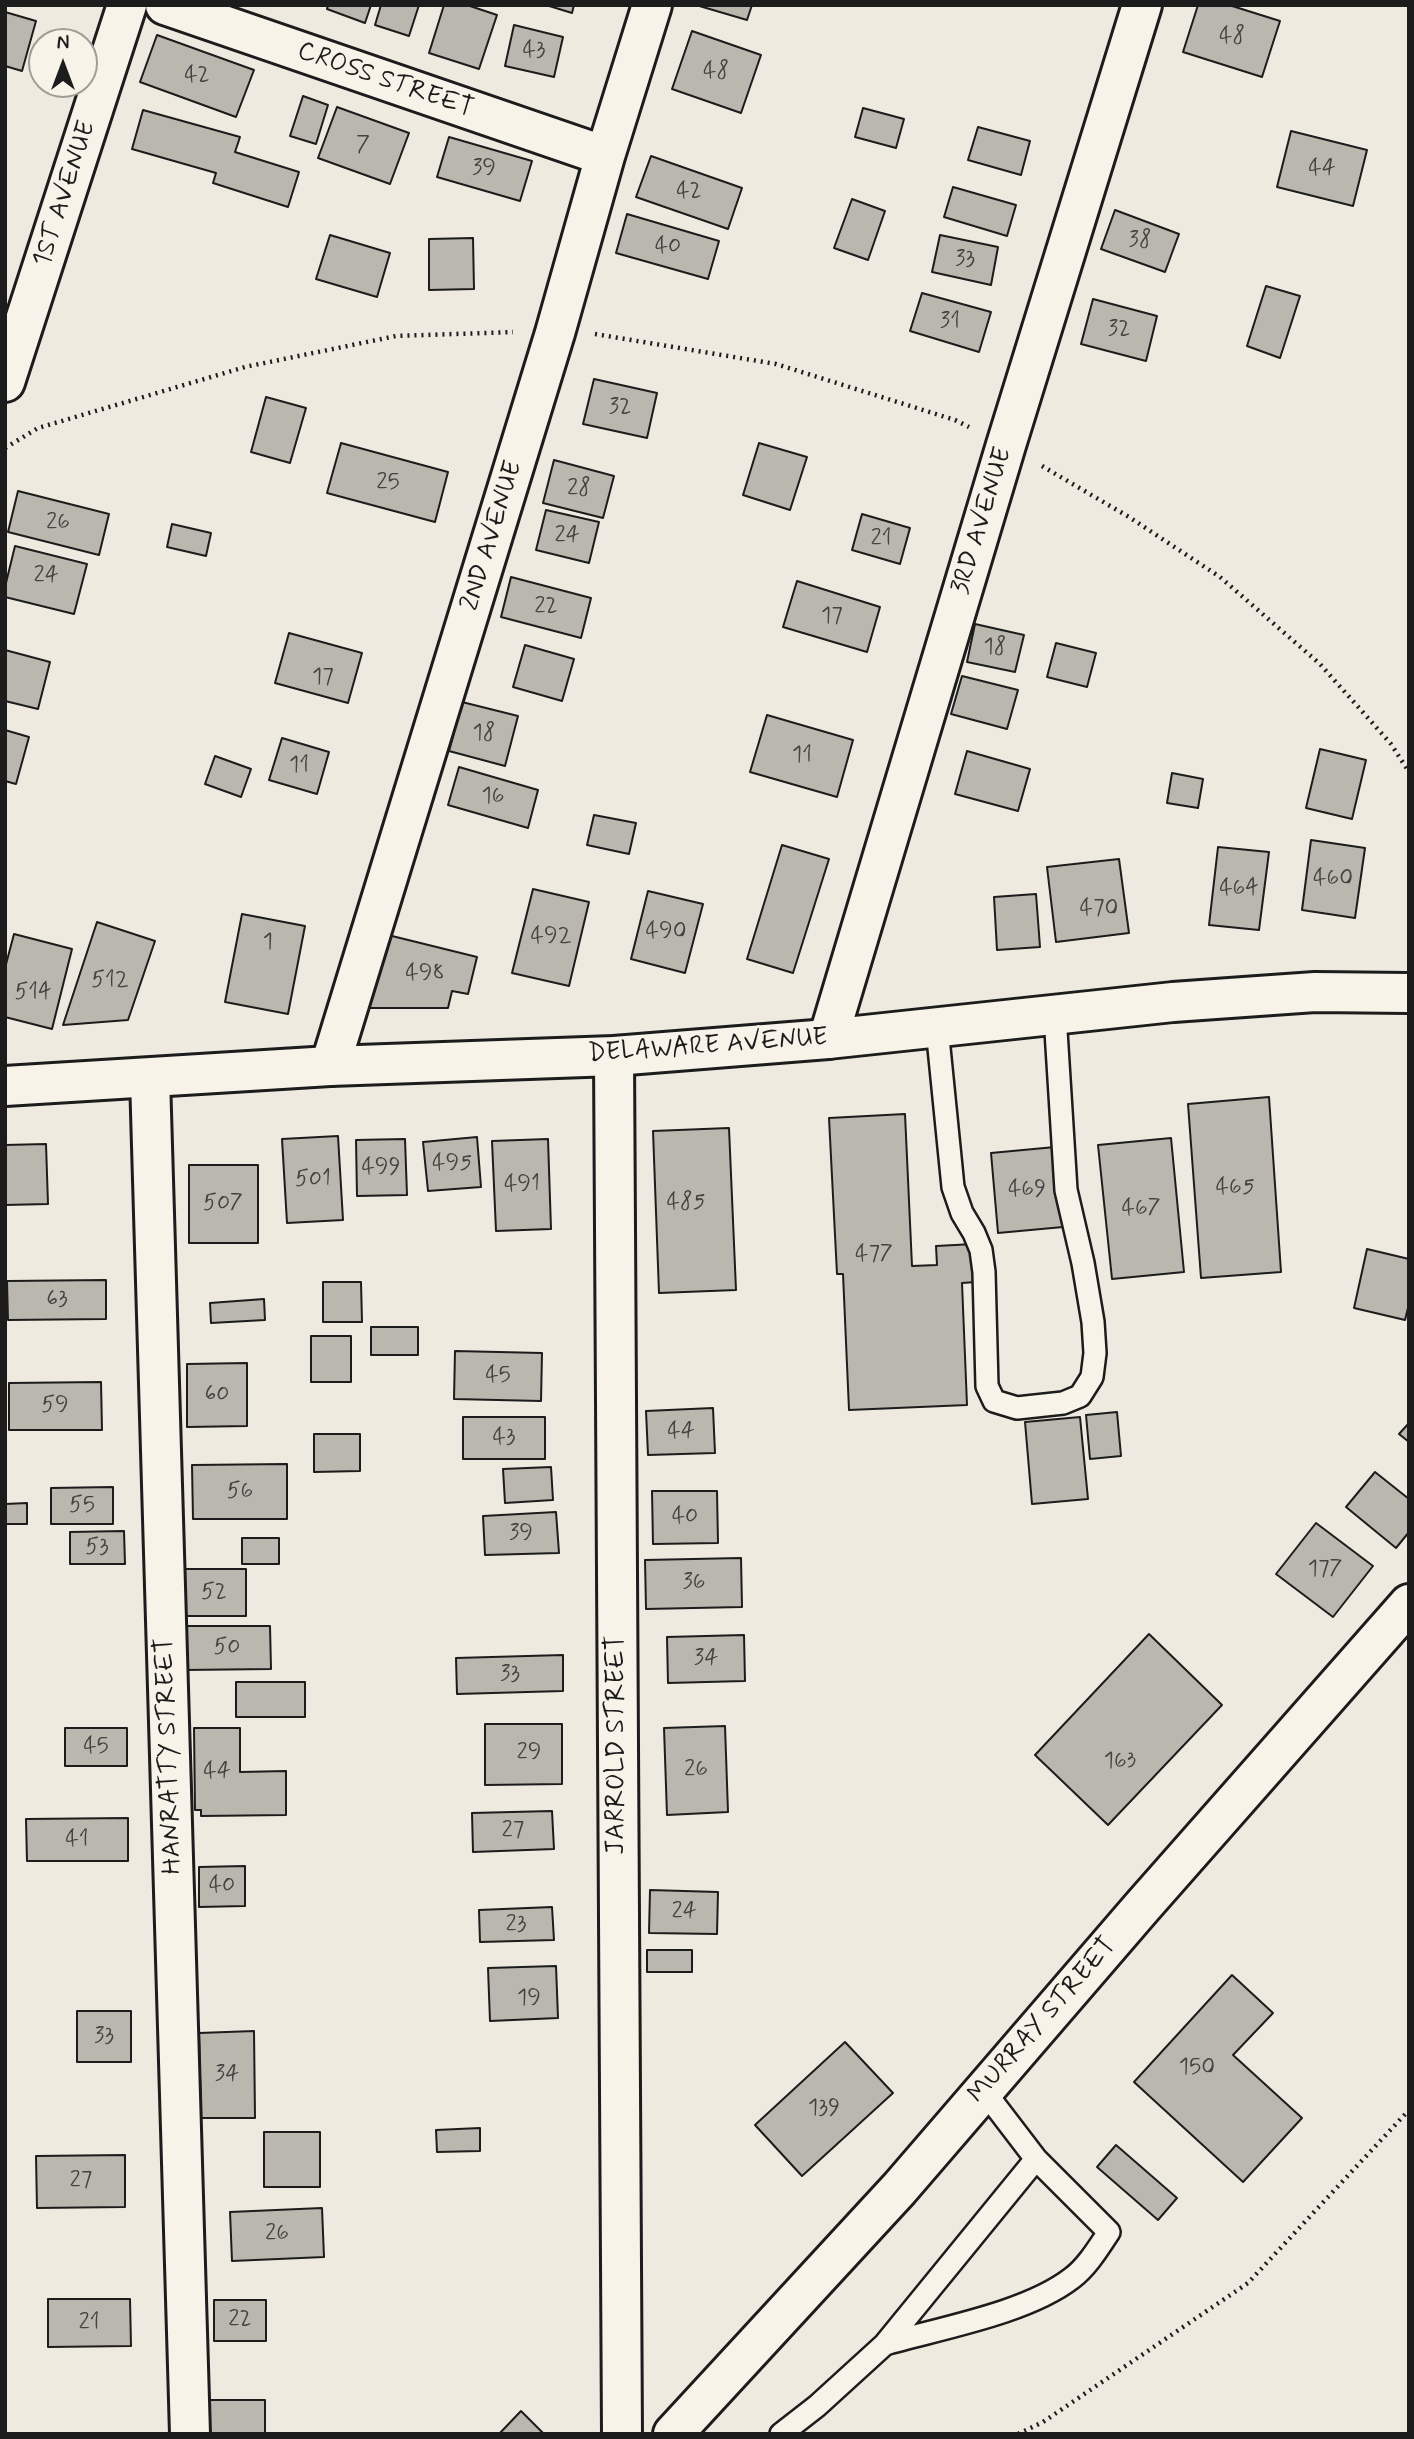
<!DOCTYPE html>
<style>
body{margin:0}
#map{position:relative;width:1414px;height:2439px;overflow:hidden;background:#eeeae0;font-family:Mynerve,sans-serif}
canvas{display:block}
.frame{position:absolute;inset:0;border:7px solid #1c1c1c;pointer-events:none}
.north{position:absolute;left:28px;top:28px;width:70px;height:70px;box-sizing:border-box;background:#f7f3e8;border:2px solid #9f9d96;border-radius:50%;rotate:0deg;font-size:19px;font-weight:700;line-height:28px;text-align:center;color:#1c1c1c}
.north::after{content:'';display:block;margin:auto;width:24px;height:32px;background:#1c1c1c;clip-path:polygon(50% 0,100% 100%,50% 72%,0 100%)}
</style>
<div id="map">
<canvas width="1414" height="2439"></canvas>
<div class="frame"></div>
<div class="north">N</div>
</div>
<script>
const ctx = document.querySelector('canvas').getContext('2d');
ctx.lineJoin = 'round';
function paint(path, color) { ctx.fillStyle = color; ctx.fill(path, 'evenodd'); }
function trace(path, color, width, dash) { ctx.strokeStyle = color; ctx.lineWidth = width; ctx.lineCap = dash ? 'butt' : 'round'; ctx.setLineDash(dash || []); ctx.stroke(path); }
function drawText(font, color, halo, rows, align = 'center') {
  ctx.font = font + ' Mynerve,sans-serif'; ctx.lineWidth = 5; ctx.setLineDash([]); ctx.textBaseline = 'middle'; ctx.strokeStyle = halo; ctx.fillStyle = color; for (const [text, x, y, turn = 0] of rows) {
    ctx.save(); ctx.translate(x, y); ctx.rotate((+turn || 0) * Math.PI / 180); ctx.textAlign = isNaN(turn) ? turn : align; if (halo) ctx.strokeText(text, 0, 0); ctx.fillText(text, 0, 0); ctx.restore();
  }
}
const building = new Path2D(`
 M 328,5 L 371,5 L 365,23 L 327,9 Z
 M 381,5 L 419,5 L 409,36 L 375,25 Z
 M 444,5 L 467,5 L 497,15 L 479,69 L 429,53 Z
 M 546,5 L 574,5 L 572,13 Z
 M 696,5 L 752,5 L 747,20 Z
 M 1198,5 L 1229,5 L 1280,21 L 1262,77 L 1183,52 Z
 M 5,12 L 36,21 L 22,71 L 5,66 Z
 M 514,25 L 563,37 L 554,77 L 505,66 Z
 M 692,31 L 761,55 L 741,113 L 672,89 Z
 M 157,35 L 254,70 L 236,117 L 140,82 Z
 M 303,96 L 328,105 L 316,144 L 290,136 Z
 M 337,107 L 409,133 L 390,184 L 318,158 Z
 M 863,108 L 904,119 L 896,148 L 855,137 Z
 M 143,110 L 240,137 L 235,152 L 299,172 L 288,207 L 213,183 L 216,173 L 132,149 Z
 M 978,127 L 1030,141 L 1021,175 L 968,160 Z
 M 1291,131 L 1367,150 L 1353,206 L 1277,187 Z
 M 449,137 L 532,161 L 520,201 L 437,177 Z
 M 651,156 L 742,188 L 728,229 L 636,197 Z
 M 953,187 L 1016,205 L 1007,236 L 944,217 Z
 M 852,199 L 885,211 L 868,260 L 834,248 Z
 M 1115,210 L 1179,234 L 1165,272 L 1101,249 Z
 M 627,214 L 719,241 L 708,279 L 616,253 Z
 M 330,235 L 390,253 L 377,297 L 316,279 Z
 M 940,235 L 998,247 L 991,285 L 932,272 Z
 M 473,238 L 474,289 L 429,290 L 429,239 Z
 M 1266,286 L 1300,296 L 1280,358 L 1247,346 Z
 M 922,293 L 991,312 L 979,352 L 910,331 Z
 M 1093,299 L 1157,316 L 1146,361 L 1081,344 Z
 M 594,379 L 657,393 L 647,438 L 583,424 Z
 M 266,397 L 306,408 L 290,463 L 251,452 Z
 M 341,443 L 448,472 L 435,522 L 327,493 Z
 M 759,443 L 807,457 L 790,510 L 743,495 Z
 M 554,460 L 614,476 L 603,518 L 543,503 Z
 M 18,491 L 109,514 L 99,555 L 8,532 Z
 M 546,510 L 599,522 L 589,563 L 536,550 Z
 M 862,514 L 910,528 L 900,564 L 852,550 Z
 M 172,524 L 211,533 L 206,556 L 167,547 Z
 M 15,546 L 87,564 L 74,614 L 5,597 L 5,587 Z
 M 511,577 L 591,598 L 581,638 L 501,617 Z
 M 797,581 L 880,607 L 867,652 L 783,627 Z
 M 975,624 L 1024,635 L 1015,672 L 967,662 Z
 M 289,633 L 362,653 L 348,703 L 275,683 Z
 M 1056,643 L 1096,653 L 1087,687 L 1047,677 Z
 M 525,645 L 574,659 L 562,701 L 513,687 Z
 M 5,650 L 50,662 L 38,709 L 5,701 Z
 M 962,676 L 1018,690 L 1007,729 L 951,714 Z
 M 462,702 L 518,716 L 505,766 L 449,751 Z
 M 767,715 L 853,740 L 837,797 L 750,772 Z
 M 5,730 L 29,737 L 16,784 L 5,781 Z
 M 282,738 L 329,752 L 317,794 L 269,780 Z
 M 1320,749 L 1366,760 L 1352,819 L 1306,808 Z
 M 967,751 L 1030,769 L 1018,811 L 955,794 Z
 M 215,756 L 251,769 L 241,797 L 205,784 Z
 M 459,767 L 538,790 L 528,828 L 448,805 Z
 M 1172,773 L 1203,779 L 1198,808 L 1167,803 Z
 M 594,815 L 636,823 L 629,854 L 587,845 Z
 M 1311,840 L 1365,848 L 1355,918 L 1302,910 Z
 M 782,845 L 829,859 L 793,973 L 747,959 Z
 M 1218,847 L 1269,852 L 1259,930 L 1209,925 Z
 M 1119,859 L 1129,933 L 1056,942 L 1047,867 Z
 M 533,889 L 589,902 L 569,986 L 512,973 Z
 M 648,891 L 703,904 L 685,973 L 631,959 Z
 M 1036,894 L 1040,947 L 997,950 L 994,897 Z
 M 242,914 L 305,926 L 288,1014 L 225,1002 Z
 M 97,922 L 155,941 L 128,1020 L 63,1025 Z
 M 14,934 L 72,949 L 52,1029 L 5,1017 L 5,968 Z
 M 388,935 L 477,957 L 468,994 L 452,991 L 448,1008 L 369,1008 Z
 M 1269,1097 L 1281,1272 L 1201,1278 L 1188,1104 Z
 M 905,1114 L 912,1266 L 937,1265 L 936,1246 L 974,1244 L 976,1282 L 962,1283 L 967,1405 L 849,1410 L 843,1274 L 837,1274 L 829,1118 Z
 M 729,1128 L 736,1290 L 659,1293 L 653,1131 Z
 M 338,1136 L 343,1220 L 287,1223 L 282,1139 Z
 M 477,1137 L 481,1187 L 428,1191 L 423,1142 Z
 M 1171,1138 L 1184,1272 L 1112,1279 L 1098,1145 Z
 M 405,1139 L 407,1195 L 357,1196 L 356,1140 Z
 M 548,1139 L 551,1229 L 496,1231 L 492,1141 Z
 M 46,1144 L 48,1204 L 5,1205 L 5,1145 Z
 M 1055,1147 L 1063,1227 L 998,1233 L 991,1153 Z
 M 189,1165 L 258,1165 L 258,1243 L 189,1243 Z
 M 1367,1249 L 1409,1259 L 1409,1304 L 1405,1320 L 1354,1308 Z
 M 106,1280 L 106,1319 L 8,1320 L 7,1281 Z
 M 323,1282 L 361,1282 L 362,1322 L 323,1322 Z
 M 264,1299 L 265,1320 L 211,1323 L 210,1303 Z
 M 371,1327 L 418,1327 L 418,1355 L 371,1355 Z
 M 311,1336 L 351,1336 L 351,1382 L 311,1382 Z
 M 455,1351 L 542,1353 L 541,1401 L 454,1399 Z
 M 247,1363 L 247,1426 L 187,1427 L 187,1364 Z
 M 101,1382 L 102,1430 L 9,1430 L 9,1383 Z
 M 713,1408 L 715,1453 L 648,1455 L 646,1411 Z
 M 1117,1412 L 1121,1456 L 1090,1459 L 1086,1415 Z
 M 463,1417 L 545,1417 L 545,1459 L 463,1459 Z
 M 1080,1417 L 1088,1499 L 1032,1504 L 1025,1422 Z
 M 1409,1423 L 1409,1442 L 1399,1434 Z
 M 314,1434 L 360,1434 L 360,1471 L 314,1472 Z
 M 287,1464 L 287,1519 L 193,1519 L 192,1465 Z
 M 551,1467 L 553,1500 L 505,1503 L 503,1469 Z
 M 1375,1472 L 1409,1499 L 1409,1532 L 1396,1548 L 1346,1507 Z
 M 113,1487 L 113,1524 L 51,1524 L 51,1488 Z
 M 652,1491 L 717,1491 L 718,1543 L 653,1544 Z
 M 27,1503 L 27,1524 L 5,1524 L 5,1504 Z
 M 556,1512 L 559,1553 L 485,1555 L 483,1516 Z
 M 1316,1523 L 1373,1566 L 1333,1617 L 1276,1574 Z
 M 124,1531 L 125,1564 L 70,1564 L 70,1532 Z
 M 242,1538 L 279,1538 L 279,1564 L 242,1564 Z
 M 741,1558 L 742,1607 L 646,1609 L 645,1560 Z
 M 181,1569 L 246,1569 L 246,1616 L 181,1616 Z
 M 184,1626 L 270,1626 L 271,1669 L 184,1670 Z
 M 1149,1634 L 1222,1705 L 1108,1825 L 1035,1755 Z
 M 744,1635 L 745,1681 L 668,1683 L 667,1637 Z
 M 563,1655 L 563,1691 L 457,1694 L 456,1658 Z
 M 236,1682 L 305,1682 L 305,1717 L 236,1717 Z
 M 485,1724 L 562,1724 L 562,1784 L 485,1785 Z
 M 725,1726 L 728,1812 L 667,1815 L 664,1728 Z
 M 65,1728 L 127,1728 L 127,1766 L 65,1766 Z
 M 194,1728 L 240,1728 L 240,1772 L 286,1771 L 286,1815 L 201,1816 L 201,1810 L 195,1810 Z
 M 552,1811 L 554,1849 L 473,1852 L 472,1813 Z
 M 128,1818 L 128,1861 L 27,1861 L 26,1819 Z
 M 245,1866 L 245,1906 L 199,1907 L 199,1867 Z
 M 650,1890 L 718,1892 L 717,1934 L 649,1933 Z
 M 552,1907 L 554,1940 L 480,1942 L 479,1910 Z
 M 647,1950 L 692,1950 L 692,1972 L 647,1972 Z
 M 556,1966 L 558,2018 L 490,2021 L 488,1968 Z
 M 1232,1975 L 1273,2013 L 1233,2055 L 1302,2118 L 1243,2182 L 1134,2082 Z
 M 77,2011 L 131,2011 L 131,2062 L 77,2062 Z
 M 254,2031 L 255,2118 L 201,2118 L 199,2033 Z
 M 845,2042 L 893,2093 L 802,2176 L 755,2125 Z
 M 480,2128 L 480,2151 L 437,2152 L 436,2130 Z
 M 264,2132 L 320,2132 L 320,2187 L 264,2187 Z
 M 1116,2145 L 1177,2198 L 1158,2220 L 1097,2167 Z
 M 125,2155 L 125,2207 L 37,2208 L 36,2156 Z
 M 322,2208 L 324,2257 L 232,2261 L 230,2212 Z
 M 48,2299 L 130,2299 L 131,2346 L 48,2347 Z
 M 214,2300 L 266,2300 L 266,2341 L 214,2341 Z
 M 207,2400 L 265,2400 L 265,2434 L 207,2434 Z
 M 521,2411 L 544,2434 L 499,2434 Z`);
paint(building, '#bab7af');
trace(building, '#1c1c1c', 2);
const service = new Path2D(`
 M 937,1028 L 953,1187 L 962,1213 L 974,1233 L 981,1250 L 984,1272 L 987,1386 L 994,1401 L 1017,1408 L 1063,1403 L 1080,1396 L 1092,1377 L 1095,1353 L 1093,1322 L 1083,1263 L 1066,1190 L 1055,1015
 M 984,2091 L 1036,2159 L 885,2344 C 941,2328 1027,2313 1072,2278 C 1087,2267 1099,2247 1109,2232 L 1036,2159
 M 781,2434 L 817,2406 L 885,2344`);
const minor = new Path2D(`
 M 165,5 L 605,156
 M 828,1039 L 1006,445 L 1142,5
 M 614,1056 L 622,2434
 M 330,1066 L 555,333 L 605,156 L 652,5
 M 150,1078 L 190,2434
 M 673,2434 L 899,2189 L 1142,1907 L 1409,1604`);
const tertiary = new Path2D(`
 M 5,382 L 127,5
 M 5,1086 L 330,1066 L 614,1056 L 828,1039 L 1173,1002 L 1315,992 L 1409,993`);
trace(service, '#1c1c1c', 26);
trace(minor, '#1c1c1c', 44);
trace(tertiary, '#1c1c1c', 44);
trace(new Path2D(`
 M 595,334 L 776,364 L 955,420 L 969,427
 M 5,448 L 38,428 L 245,367 L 396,336 L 513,332
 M 1042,466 L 1129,517 L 1220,577 L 1320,664 L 1391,744 L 1409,772
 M 1018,2434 L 1043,2422 L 1248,2283 L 1409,2110`), '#1c1c1c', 4.5, [2, 5]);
trace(service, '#f7f3e8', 21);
trace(minor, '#f7f3e8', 38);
trace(tertiary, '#f7f3e8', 38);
drawText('23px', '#444341', null, [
 ["48",1232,37],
 ["43",534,51],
 ["48",716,72],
 ["42",197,76],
 ["7",363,146],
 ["39",484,169],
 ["44",1322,169],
 ["42",689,192],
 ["38",1140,241],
 ["40",668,247],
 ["33",965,260],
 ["31",950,322],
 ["32",1119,330],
 ["32",620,408],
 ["25",388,483],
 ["28",579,489],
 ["26",58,523],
 ["24",567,536],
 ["21",881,539],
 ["24",46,576],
 ["22",546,607],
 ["17",832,617],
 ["18",995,648],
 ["17",323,678],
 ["18",484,734],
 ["11",802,756],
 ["11",299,766],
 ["16",493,797],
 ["460",1333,879],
 ["464",1239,889],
 ["470",1099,909],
 ["490",666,932],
 ["492",551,937],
 ["1",268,943],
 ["498",425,974],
 ["512",110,981],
 ["514",33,993],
 ["495",452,1164],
 ["499",381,1168],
 ["501",313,1180],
 ["491",522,1185],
 ["465",1235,1188],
 ["469",1027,1190],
 ["485",686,1203],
 ["507",223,1204],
 ["467",1141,1209],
 ["477",874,1255],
 ["63",57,1300],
 ["45",498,1376],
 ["60",217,1395],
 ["59",55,1406],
 ["44",681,1432],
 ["43",504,1438],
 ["56",240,1492],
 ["55",82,1506],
 ["40",685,1517],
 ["39",521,1534],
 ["53",97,1548],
 ["177",1325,1570],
 ["36",694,1583],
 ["52",214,1593],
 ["50",227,1648],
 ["34",706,1659],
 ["33",510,1675],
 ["45",96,1747],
 ["29",529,1753],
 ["163",1120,1762],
 ["26",696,1770],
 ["44",217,1772],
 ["27",513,1831],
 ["41",77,1840],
 ["40",222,1886],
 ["24",684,1912],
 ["23",516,1925],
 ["19",529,1999],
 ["33",104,2037],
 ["150",1197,2068],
 ["34",227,2075],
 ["139",824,2109],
 ["27",81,2181],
 ["26",277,2234],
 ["22",240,2320],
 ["21",89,2323]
]);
drawText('26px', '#1c1c1c', '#f7f3e8', [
 ["CROSS STREET",385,81,19],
 ["1ST AVENUE",66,194,-72],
 ["3RD AVENUE",983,521,-73],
 ["2ND AVENUE",493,536,-73],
 ["DELAWARE AVENUE",708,1047,-4],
 ["JARROLD STREET",618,1745,-90],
 ["HANRATTY STREET",170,1756,-92],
 ["MURRAY STREET",1043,2021,-49]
]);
</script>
